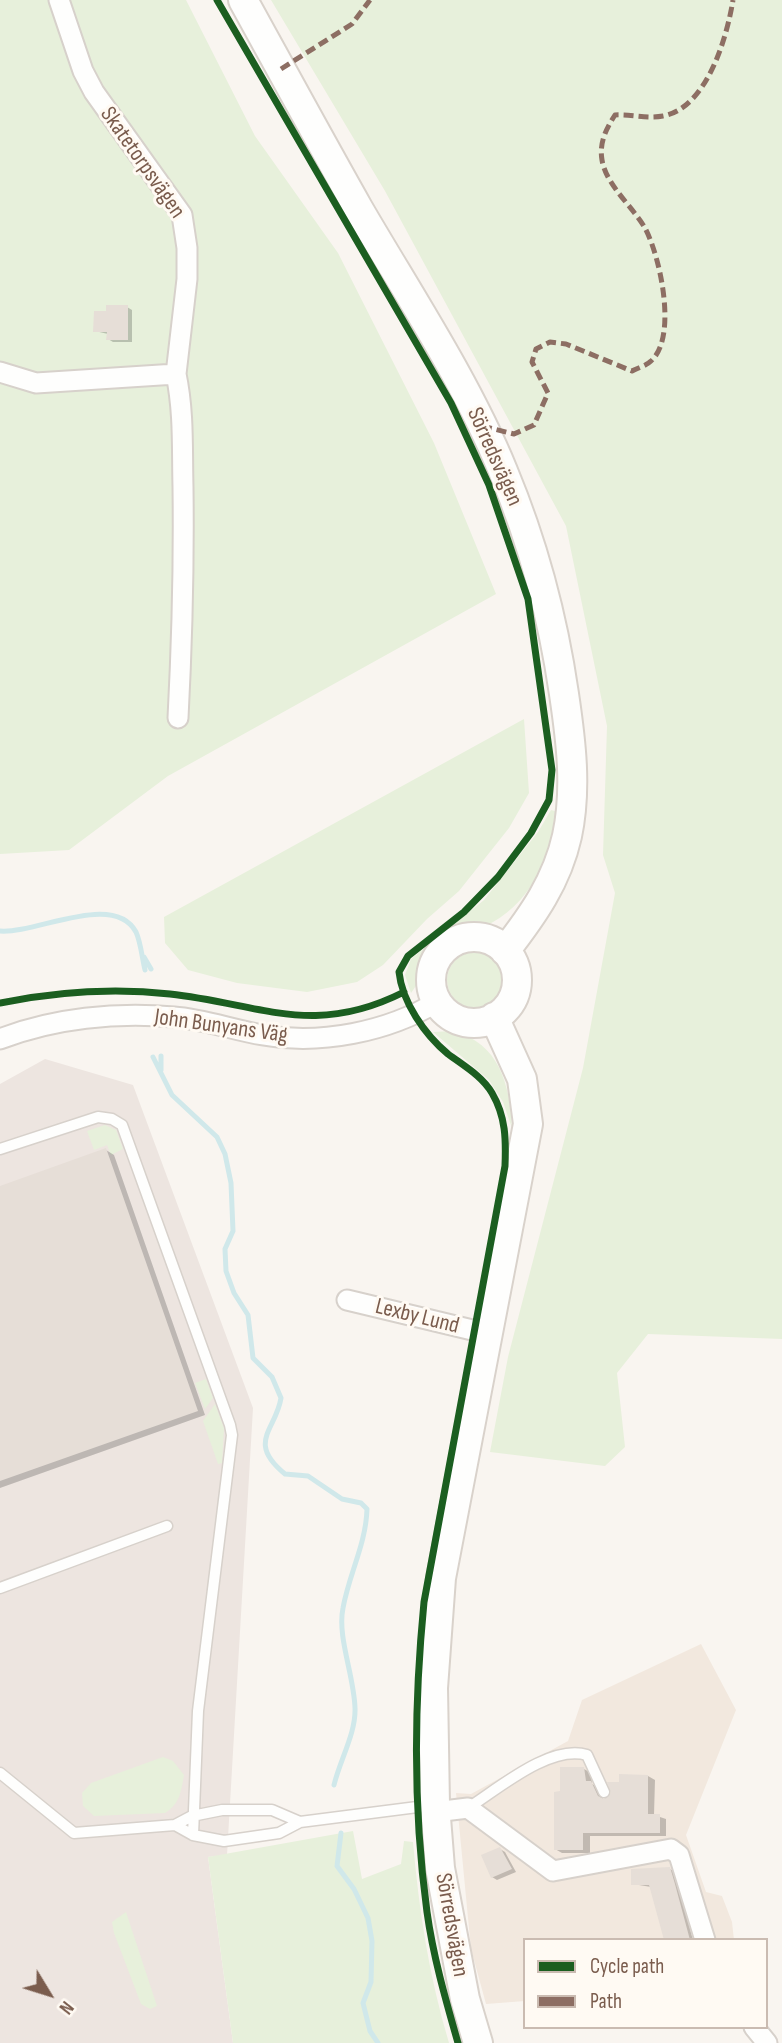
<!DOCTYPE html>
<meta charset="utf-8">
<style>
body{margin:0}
#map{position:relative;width:782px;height:2043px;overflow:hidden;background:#f9f5f0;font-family:"Sofia Sans Condensed",sans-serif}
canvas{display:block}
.legend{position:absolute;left:523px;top:1938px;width:245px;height:91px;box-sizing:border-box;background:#fffaf3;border:2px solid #cabbb1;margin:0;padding:9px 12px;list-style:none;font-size:21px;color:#7a5c4d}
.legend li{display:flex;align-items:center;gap:14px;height:35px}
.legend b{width:35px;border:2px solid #cabbb1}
.north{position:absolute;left:14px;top:1959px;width:70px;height:70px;-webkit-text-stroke:5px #fffaf3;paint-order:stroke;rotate:128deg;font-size:19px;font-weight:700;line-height:28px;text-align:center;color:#7a5c4d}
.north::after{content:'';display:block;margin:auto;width:24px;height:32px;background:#7a5c4d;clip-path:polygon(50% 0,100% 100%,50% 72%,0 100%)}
</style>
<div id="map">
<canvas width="782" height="2043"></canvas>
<ul class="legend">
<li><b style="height:9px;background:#1b5e20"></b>Cycle path</li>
<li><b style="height:9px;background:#8d6e63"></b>Path</li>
</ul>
<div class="north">N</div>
</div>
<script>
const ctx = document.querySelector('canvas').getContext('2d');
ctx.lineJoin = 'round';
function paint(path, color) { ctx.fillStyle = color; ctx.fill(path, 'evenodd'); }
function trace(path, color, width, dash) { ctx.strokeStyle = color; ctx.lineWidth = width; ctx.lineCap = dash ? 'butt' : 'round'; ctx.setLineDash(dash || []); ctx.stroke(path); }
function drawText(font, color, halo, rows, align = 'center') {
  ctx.font = font + ' "Sofia Sans Condensed",sans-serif'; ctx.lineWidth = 6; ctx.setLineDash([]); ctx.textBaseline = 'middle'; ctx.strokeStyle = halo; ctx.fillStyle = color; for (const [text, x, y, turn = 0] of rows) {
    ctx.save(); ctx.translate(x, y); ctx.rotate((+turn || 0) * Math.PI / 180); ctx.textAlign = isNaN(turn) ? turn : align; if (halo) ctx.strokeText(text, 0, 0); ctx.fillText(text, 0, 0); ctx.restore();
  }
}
paint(new Path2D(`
 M 701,1644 L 736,1710 L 686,1835 L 706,1892 L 722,1896 L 732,1922 L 734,1940 L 525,1940 L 525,2001 L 486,2004 L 471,1949 L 456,1793 L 471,1794 L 568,1741 L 582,1700 Z`), '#f2e8de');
paint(new Path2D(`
 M 45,1059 L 133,1085 L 253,1408 L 227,1855 L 208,1857 L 233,2043 L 0,2043 L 0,1084 Z`), '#ede5e0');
paint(new Path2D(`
 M 0,0 L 186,0 L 255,136 L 338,253 L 434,443 L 496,594 L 168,776 L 69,850 L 0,854 Z
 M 271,0 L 782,0 L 782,1339 L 648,1334 L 617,1373 L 625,1447 L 605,1466 L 490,1452 L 508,1357 L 583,1068 L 615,893 L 603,855 L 607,726 L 566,526 L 385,191 Z
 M 524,719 L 529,793 L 509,828 L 459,891 L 427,919 L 383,965 L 357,982 L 307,992 L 237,983 L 188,970 L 165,943 L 164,917 Z
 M 551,810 L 555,811 C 555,856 527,908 485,926 C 471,932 457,928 444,938 C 425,952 425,976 411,993 L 405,975 L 411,959 L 484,900 L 538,832 Z
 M447 980a28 28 0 1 1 56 0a28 28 0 1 1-56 0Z
 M 453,1031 C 499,1043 510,1084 512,1128 L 503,1102 L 489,1080 L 433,1032 Z
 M 105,1125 L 116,1130 L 123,1149 L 111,1155 L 107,1145 L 94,1150 L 87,1131 Z
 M 206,1379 L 213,1398 L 205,1409 L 195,1383 Z
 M 215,1404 L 224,1428 L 222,1463 L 218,1464 L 203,1421 Z
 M 163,1757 L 173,1761 L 184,1775 C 181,1791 180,1804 165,1813 L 94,1816 L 83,1806 L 82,1793 L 91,1783 Z
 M 353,1831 L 362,1879 L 401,1864 L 404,1841 L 413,1842 C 419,1911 429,1976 449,2043 L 233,2043 L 208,1857 Z
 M 126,1912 L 157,2006 L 150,2009 L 141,2004 L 114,1933 L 112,1922 Z`), '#e7f0db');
paint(new Path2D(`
 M 127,307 L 132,310 L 132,342 L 113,342 L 108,339 L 108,334 L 95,331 L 108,312 Z
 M 106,1150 L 114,1155 L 205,1415 L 0,1488 L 0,1188 Z
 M 584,1769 L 591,1773 L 592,1784 L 597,1787 L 604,1801 L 621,1784 L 648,1776 L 655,1780 L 654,1815 L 666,1819 L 666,1836 L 590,1836 L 590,1853 L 562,1853 L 555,1849 L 562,1793 Z
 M 500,1849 L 505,1852 L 516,1872 L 497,1880 L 492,1877 Z
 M 670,1869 L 675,1872 L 693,1940 L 666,1940 L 651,1887 L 633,1884 Z`), '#0003');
trace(new Path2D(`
 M 0,931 C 36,934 114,891 136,932 C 141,943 142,958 145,970
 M 144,957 L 151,969
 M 161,1056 L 161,1070
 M 153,1057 L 172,1095 L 217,1137 L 225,1154 L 231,1183 L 233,1231 L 225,1249 L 226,1271 L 234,1293 L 248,1315 L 253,1358 L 272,1377 L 281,1398 C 276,1430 246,1442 285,1474 L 308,1476 L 342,1499 L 361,1503 L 367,1509 C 366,1544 349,1574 343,1608 C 337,1637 354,1675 355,1708 C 356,1733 340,1760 334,1785
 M 341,1833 L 337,1866 L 354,1889 L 368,1918 L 372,1941 L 371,1982 L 363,2003 L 370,2031 L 378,2043`), '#d0e8ea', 5);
paint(new Path2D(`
 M 106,305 L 128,305 L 128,340 L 106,340 L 107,332 L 93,332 L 94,311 L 106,311 Z
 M 106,1148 L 198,1411 L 0,1481 L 0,1186 Z
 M 560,1767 L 584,1767 L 586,1781 L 591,1781 L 598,1796 L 604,1799 L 611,1793 L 607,1782 L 619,1782 L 619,1774 L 648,1775 L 648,1814 L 660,1814 L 660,1833 L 583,1833 L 583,1850 L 554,1850 L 554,1792 L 560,1791 Z
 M 500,1847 L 512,1869 L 491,1878 L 481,1855 Z
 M 670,1867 L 675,1884 L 690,1940 L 664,1940 L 649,1885 L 631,1885 L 631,1869 Z`), '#e6ded7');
const lane = new Path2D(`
 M 0,1149 L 98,1117 L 112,1119 L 122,1125 L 230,1425 L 232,1435 L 198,1711 L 193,1835
 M 0,1588 L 167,1526
 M 0,1773 L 74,1833 L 175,1825 L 192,1816 L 222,1810 L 272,1810 L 300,1822
 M 468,1808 C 498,1789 550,1744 587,1755 L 604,1792
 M 175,1825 L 193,1835 L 224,1841 L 279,1833 L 300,1822 L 433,1805`);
const street = new Path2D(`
 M 0,372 L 36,383 L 176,374 L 187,279 L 187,248 L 182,215 L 94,92 L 83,71 L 59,0
 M 176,374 C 184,412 182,449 183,487 C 184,564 182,641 178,718
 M 0,1039 C 54,1018 116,1012 174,1017 C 203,1019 233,1030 263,1035 C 321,1045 387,1032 437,1002
 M 347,1300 L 489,1334
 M 435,1812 L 468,1808 L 553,1871 L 671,1849 L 679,1855 L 705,1940
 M 754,2027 L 767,2043`);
const secondary = new Path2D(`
 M 243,0 C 281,69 319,139 358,208 C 408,294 465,379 503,471 C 533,543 553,618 564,694 C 571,741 577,789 567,836 C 557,881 533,915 505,951
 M431 980a43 43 0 1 1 86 0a43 43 0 1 1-86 0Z
 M 478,2043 L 465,1999 L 440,1868 L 435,1805 L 433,1688 L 441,1578 L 528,1124 L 522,1079 L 494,1017`);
trace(lane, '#d7d1cb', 13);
trace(street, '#d7d1cb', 23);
trace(secondary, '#d9d2cb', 32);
trace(lane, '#fefefd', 10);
trace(street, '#fefefd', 19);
trace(secondary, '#fefefd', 28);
trace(new Path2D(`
 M 281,69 L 352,24 L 370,0
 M 482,426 L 514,434 L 534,425 L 548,393 L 532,362 L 536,349 L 550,342 L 566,344 L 632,371 C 637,368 646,366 651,361 C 678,337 660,256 645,228 C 633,207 606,185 602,160 C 599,143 606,129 615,115 C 631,114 647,119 663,116 C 707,108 727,37 733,0`), '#8d6e63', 5, [10, 5]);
trace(new Path2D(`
 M 217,0 L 451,403 L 489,485 L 528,599 L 552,770 L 549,800 L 531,833 L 498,877 L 464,912 L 408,956 L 399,972 C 402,1002 425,1035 448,1054 C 464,1066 482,1076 492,1093 C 506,1117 506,1140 505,1166 L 424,1602 C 414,1704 413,1810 427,1912 C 433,1956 446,2001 458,2043
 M 0,1003 C 55,992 114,988 170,994 C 261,1004 313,1038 404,992`), '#1b5e20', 7);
drawText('23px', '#7a5c4d', '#fffaf3', [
 ["Skatetorpsvägen",142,163,55],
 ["Sörredsvägen",494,457,66],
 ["John Bunyans Väg",221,1027,8],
 ["Lexby Lund",417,1317,14],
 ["Sörredsvägen",451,1925,80]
]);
</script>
